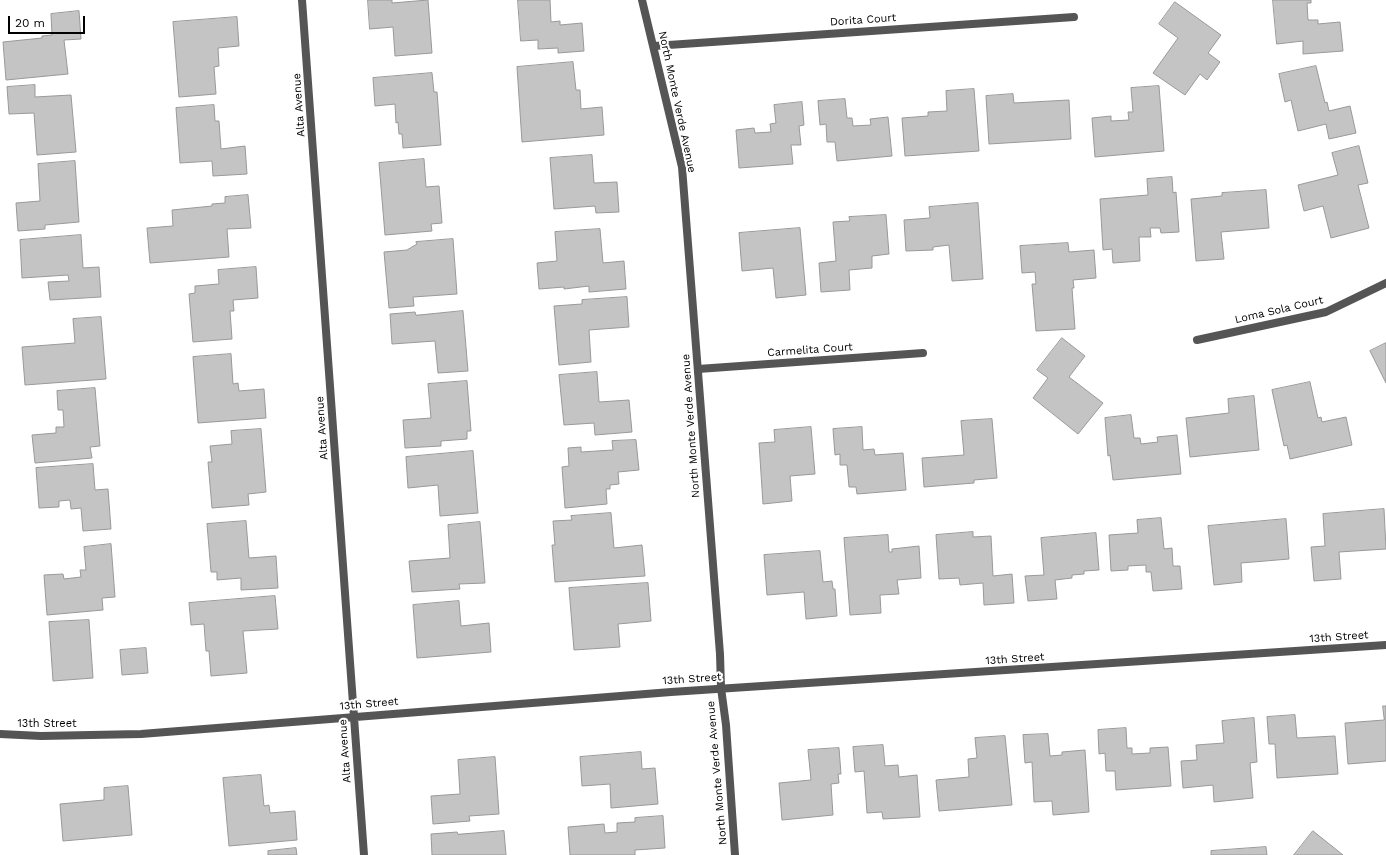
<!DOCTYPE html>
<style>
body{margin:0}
#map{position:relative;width:1386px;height:855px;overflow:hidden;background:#fff;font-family:"Work Sans",sans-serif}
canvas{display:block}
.scale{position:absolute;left:8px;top:16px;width:77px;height:18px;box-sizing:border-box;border:2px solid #000;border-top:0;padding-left:5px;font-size:12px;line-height:14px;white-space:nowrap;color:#000;-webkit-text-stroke:3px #fff;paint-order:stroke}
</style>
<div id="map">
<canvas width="1386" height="855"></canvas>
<div class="scale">20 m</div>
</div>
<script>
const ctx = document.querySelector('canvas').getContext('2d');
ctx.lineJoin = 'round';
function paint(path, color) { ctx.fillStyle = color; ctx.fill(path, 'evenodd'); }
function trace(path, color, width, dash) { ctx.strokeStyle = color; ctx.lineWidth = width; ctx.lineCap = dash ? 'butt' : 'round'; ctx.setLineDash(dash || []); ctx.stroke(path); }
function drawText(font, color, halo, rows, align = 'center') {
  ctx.font = font + ' "Work Sans",sans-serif'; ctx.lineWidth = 4; ctx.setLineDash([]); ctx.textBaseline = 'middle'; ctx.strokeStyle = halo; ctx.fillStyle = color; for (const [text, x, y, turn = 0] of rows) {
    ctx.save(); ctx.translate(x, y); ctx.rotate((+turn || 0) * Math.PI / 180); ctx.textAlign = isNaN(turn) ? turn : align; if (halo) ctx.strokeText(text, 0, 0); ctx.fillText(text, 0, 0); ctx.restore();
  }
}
const building = new Path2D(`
 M 368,0 L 392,0 L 392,3 L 428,0 L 432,53 L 395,56 L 393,27 L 370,29 Z
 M 518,0 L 550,0 L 551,22 L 560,21 L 560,25 L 582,23 L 584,51 L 558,53 L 558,48 L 538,49 L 538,40 L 521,41 Z
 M 1273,0 L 1311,0 L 1311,3 L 1307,3 L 1308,20 L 1318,20 L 1318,24 L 1340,22 L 1343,51 L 1303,54 L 1303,41 L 1277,44 Z
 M 1175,2 L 1221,35 L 1208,53 L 1220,62 L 1207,80 L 1200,74 L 1185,95 L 1153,73 L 1178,38 L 1159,24 Z
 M 79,11 L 81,39 L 64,40 L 68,74 L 6,80 L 3,42 L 42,38 L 42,36 L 52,35 L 51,14 Z
 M 237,17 L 239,46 L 218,48 L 219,66 L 214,67 L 216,94 L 179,97 L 173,22 Z
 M 573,62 L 576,90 L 580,90 L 581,109 L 602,107 L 604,135 L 522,142 L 517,67 Z
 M 1316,66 L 1325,103 L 1327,102 L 1329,111 L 1350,106 L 1356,133 L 1329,139 L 1326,124 L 1298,131 L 1291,100 L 1285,102 L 1279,74 Z
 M 432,73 L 434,92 L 437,92 L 441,145 L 403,148 L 402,134 L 399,134 L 398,122 L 396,123 L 395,104 L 375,106 L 373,78 Z
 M 35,85 L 35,97 L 71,95 L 76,152 L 37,155 L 34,113 L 9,114 L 7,87 Z
 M 1159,86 L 1164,151 L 1095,157 L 1092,118 L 1111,116 L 1111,121 L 1129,120 L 1128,112 L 1133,112 L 1131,88 Z
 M 974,89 L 979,151 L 905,156 L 902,118 L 928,116 L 928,112 L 947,111 L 946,91 Z
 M 1013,94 L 1014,103 L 1069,100 L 1071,139 L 989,144 L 986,96 Z
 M 845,99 L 847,118 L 852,118 L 853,126 L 871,125 L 870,119 L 888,117 L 892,156 L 837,161 L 835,142 L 827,142 L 826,124 L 820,125 L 818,101 Z
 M 802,102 L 804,125 L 799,126 L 801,145 L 791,145 L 793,164 L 739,168 L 736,130 L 754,128 L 755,133 L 771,132 L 770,124 L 776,123 L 774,105 Z
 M 214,105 L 215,121 L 219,121 L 221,149 L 245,146 L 247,174 L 213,176 L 212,161 L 180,163 L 176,108 Z
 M 1359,146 L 1368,183 L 1358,185 L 1369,228 L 1331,238 L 1323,206 L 1304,211 L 1298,185 L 1338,175 L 1332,153 Z
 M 592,155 L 594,183 L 617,182 L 619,212 L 596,213 L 595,206 L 554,209 L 550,158 Z
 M 424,159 L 426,187 L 439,186 L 442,223 L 431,224 L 432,231 L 385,235 L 379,163 Z
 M 75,161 L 79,222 L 45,225 L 45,229 L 18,231 L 16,203 L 40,201 L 38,164 Z
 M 1172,177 L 1173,193 L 1176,192 L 1179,232 L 1161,233 L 1160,228 L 1150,228 L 1151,237 L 1139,237 L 1140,261 L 1113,263 L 1112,249 L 1103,250 L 1100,199 L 1148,195 L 1147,179 Z
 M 1266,190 L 1269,228 L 1221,232 L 1224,259 L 1196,261 L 1191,199 L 1222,196 L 1222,193 Z
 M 248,195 L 251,228 L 227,229 L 229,257 L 150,263 L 147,228 L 173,226 L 172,210 L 212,206 L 212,204 L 225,203 L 225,197 Z
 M 978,203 L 983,279 L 952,281 L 949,245 L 933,247 L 933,250 L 906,251 L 904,220 L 930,218 L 929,207 Z
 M 886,215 L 889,254 L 872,256 L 872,268 L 849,270 L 850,290 L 821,292 L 819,263 L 836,261 L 833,222 L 850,221 L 849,217 Z
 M 800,228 L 806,295 L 776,298 L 773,268 L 742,271 L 739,233 Z
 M 600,229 L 603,263 L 624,261 L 626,289 L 589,292 L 589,286 L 564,289 L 564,287 L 539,289 L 537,263 L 557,261 L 555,232 Z
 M 81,235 L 83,268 L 99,267 L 101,297 L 50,300 L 48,282 L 69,281 L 68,275 L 22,278 L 20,240 Z
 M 453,239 L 457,294 L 413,297 L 414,306 L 389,308 L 384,252 L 407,250 L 417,244 L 416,242 Z
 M 1068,243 L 1069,252 L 1094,250 L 1096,278 L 1073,280 L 1074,288 L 1072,288 L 1075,329 L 1036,331 L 1032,284 L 1036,284 L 1035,272 L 1022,273 L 1020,246 Z
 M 256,267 L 258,298 L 233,300 L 234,311 L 230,311 L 232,339 L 193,342 L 189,294 L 195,293 L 195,286 L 219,284 L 218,270 Z
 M 627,297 L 629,327 L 589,330 L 591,362 L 559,365 L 554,306 L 582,304 L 582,300 Z
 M 463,311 L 468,371 L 438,373 L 435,341 L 392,344 L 390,314 L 415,312 L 416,315 Z
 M 101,317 L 106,379 L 25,385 L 22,347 L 75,343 L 73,319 Z
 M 1062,338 L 1085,356 L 1069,377 L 1103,403 L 1078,434 L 1033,398 L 1048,378 L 1037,370 Z
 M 1386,343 L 1386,383 L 1370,351 Z
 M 231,354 L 233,384 L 238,383 L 239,391 L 264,389 L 266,418 L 198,423 L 193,357 Z
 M 597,372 L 599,402 L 629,400 L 632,432 L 595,435 L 594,423 L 564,425 L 559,375 Z
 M 467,381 L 471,431 L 467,431 L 467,439 L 441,441 L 441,446 L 405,448 L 403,420 L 431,418 L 428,384 Z
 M 1310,382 L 1318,418 L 1321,417 L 1322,422 L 1346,417 L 1352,445 L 1290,459 L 1287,445 L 1284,446 L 1272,390 Z
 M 95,388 L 100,446 L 90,447 L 92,458 L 35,463 L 32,435 L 56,433 L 56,427 L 64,427 L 63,410 L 58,410 L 57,391 Z
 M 1254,396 L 1259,450 L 1190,457 L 1186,418 L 1229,413 L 1228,399 Z
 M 1131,415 L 1134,438 L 1140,438 L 1141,444 L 1158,442 L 1157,437 L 1177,435 L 1181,474 L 1113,480 L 1110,455 L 1108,456 L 1105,418 Z
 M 992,419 L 997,478 L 974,480 L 974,483 L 924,487 L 922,458 L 964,455 L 961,421 Z
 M 811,427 L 815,474 L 790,476 L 792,501 L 763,504 L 759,443 L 775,442 L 774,430 Z
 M 862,427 L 863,450 L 874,449 L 875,455 L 903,453 L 906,490 L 857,494 L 856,487 L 849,487 L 847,465 L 840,465 L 840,454 L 835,455 L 833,429 Z
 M 261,429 L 266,492 L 248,494 L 249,505 L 212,508 L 208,462 L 212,462 L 210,446 L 232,444 L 231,431 Z
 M 636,440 L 639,470 L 618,472 L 619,484 L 610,485 L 610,489 L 606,489 L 607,504 L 565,508 L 562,467 L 569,466 L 568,448 L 581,447 L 581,452 L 613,450 L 612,441 Z
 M 473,451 L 478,513 L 440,516 L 438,485 L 408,488 L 406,457 Z
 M 93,464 L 95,490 L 108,489 L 111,529 L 83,531 L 81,508 L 71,509 L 70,500 L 59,501 L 59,507 L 39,508 L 36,468 Z
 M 1384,509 L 1386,549 L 1339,552 L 1341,579 L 1314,581 L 1311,547 L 1325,546 L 1323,514 Z
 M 611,513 L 614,548 L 642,545 L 645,576 L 555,582 L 552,545 L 555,545 L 553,521 L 572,520 L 571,516 Z
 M 1161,518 L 1164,549 L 1172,548 L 1173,566 L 1180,566 L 1182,589 L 1153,591 L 1151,572 L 1146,572 L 1146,565 L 1128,566 L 1128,570 L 1111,571 L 1109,535 L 1138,533 L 1137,520 Z
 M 1286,519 L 1289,559 L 1241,563 L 1242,582 L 1214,585 L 1208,526 Z
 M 246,521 L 249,558 L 276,556 L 278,588 L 241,590 L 241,578 L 217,580 L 217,572 L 211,572 L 207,524 Z
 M 480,522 L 485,583 L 459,584 L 460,589 L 412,592 L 409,561 L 450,558 L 448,525 Z
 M 973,532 L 973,537 L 991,536 L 993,576 L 1012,574 L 1014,603 L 984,605 L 983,583 L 960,585 L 959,578 L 939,579 L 936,535 Z
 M 1096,533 L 1099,570 L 1084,571 L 1084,574 L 1072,575 L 1072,578 L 1055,580 L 1057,599 L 1028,601 L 1025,576 L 1044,575 L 1041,538 Z
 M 888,535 L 889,552 L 892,552 L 892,549 L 919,546 L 921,578 L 897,580 L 899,594 L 880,595 L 881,613 L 850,615 L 844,538 Z
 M 111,544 L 115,597 L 102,598 L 103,610 L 47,615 L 44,575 L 63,574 L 64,579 L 81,577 L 80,570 L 86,570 L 84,547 Z
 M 820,551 L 823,582 L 832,581 L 833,589 L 835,589 L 837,616 L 806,619 L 804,592 L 767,595 L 764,555 Z
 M 648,583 L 651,621 L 618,624 L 620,647 L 574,650 L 569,588 Z
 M 275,596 L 278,629 L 243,631 L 247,673 L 211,676 L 209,651 L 206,651 L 204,624 L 191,625 L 189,603 Z
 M 459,601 L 461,626 L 489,623 L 491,652 L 417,658 L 413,605 Z
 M 89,620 L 93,678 L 53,681 L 49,622 Z
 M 146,648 L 148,673 L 122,675 L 120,650 Z
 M 1383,706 L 1386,706 L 1386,761 L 1348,764 L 1345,723 L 1384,720 Z
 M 1295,715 L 1297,738 L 1335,736 L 1338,774 L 1277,778 L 1275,744 L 1269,744 L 1267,717 Z
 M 1254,718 L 1257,762 L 1250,763 L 1253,798 L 1214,802 L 1213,785 L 1183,788 L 1181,761 L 1197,760 L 1196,745 L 1224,743 L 1222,721 Z
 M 1126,728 L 1127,748 L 1132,748 L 1132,754 L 1150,753 L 1150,748 L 1168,747 L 1171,786 L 1116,790 L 1115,771 L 1106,771 L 1105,753 L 1099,754 L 1098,730 Z
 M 1048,734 L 1050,756 L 1062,755 L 1062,752 L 1085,750 L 1089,812 L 1053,815 L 1052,801 L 1034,802 L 1032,762 L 1025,763 L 1023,735 Z
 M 1005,736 L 1012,805 L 939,811 L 936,780 L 969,777 L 968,759 L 977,758 L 975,738 Z
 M 883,745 L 885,766 L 898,765 L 899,777 L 917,775 L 920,817 L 883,819 L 882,812 L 867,813 L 864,771 L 855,772 L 853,747 Z
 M 839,748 L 841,774 L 838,774 L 839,783 L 831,784 L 833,815 L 782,820 L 779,783 L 811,780 L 808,750 Z
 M 641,752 L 642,769 L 655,768 L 658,804 L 611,808 L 610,784 L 582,786 L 580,757 Z
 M 495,757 L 499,814 L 469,816 L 470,821 L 433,824 L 431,796 L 460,794 L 458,760 Z
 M 261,775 L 264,806 L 269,805 L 270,813 L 295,811 L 297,840 L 229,846 L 223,778 Z
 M 128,786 L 132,835 L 63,841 L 60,804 L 104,800 L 104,788 Z
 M 663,816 L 665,848 L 635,850 L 635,855 L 570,855 L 568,827 L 604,824 L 605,833 L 617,832 L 617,823 L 635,822 L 635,818 Z
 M 504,831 L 506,855 L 432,855 L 431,834 L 457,832 L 458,834 Z
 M 1313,831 L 1343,855 L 1294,855 Z
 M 1266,847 L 1267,855 L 1211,855 L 1211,851 Z
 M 296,848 L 297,855 L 268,855 L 268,851 Z`);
paint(building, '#c4c4c4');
trace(building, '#999', 1);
trace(new Path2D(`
 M 302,0 L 364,855
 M 642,0 L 682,167 L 720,654 L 721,688 L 726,725 L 735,855
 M 654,46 L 1074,17
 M 1197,340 L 1326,312 L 1386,283
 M 698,369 L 923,353
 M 0,734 L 41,736 L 141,734 L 671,692 L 1386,645`), '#555', 8);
drawText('11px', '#000', '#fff', [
 ["Dorita Court",863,20,-4],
 ["North Monte Verde Avenue",677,102,78],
 ["Alta Avenue",299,105,-94],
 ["Loma Sola Court",1279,310,-13],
 ["Carmelita Court",810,350,-4],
 ["North Monte Verde Avenue",691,426,-94],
 ["Alta Avenue",322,428,-94],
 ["13th Street",1339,637,-4],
 ["13th Street",1015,659,-4],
 ["13th Street",692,679,-4],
 ["13th Street",369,704,-5],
 ["13th Street",47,724],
 ["Alta Avenue",345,751,-94],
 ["North Monte Verde Avenue",717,773,-95]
]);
</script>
